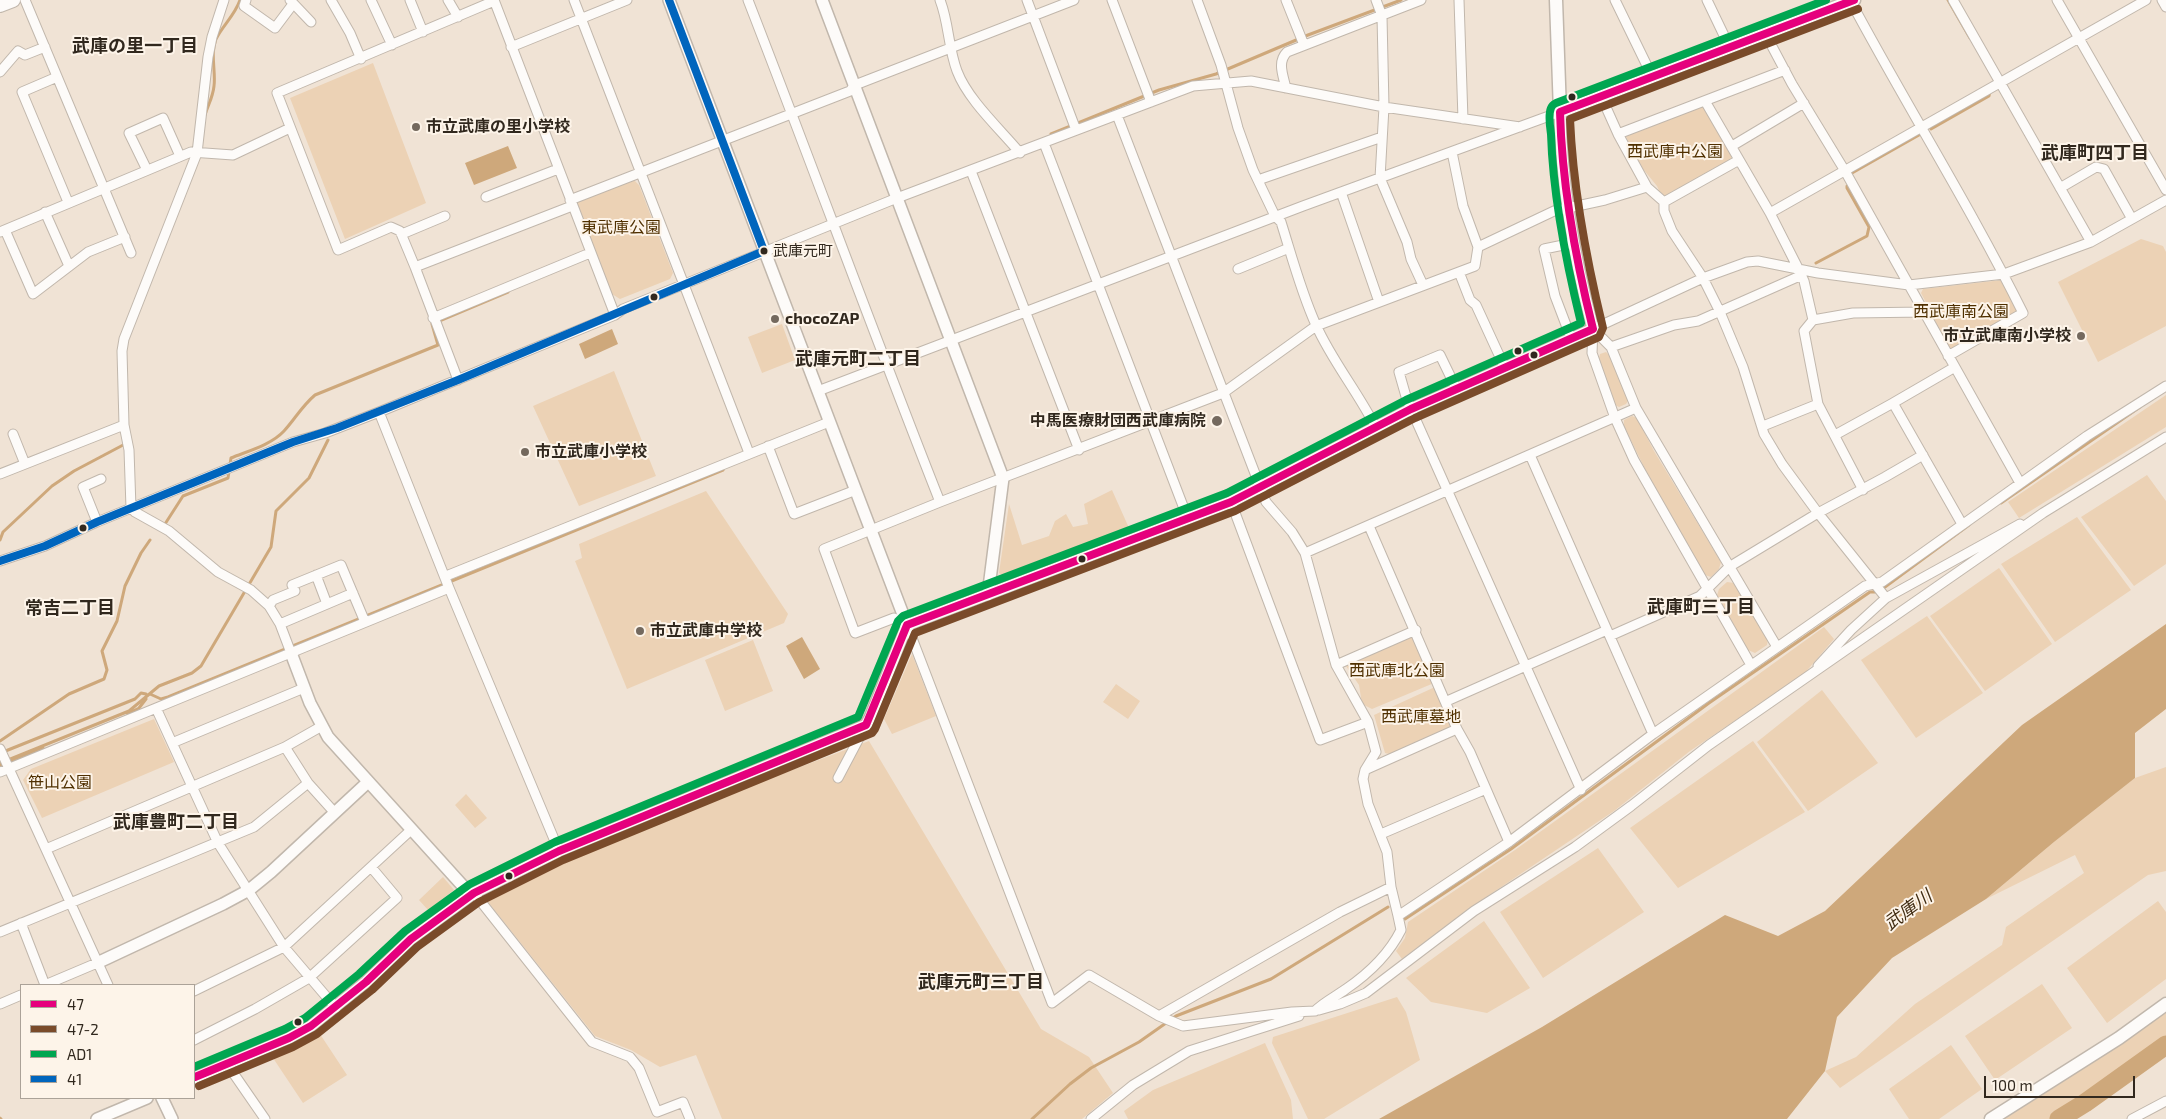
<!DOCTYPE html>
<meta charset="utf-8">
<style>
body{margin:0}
#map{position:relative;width:2166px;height:1119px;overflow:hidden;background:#f0e3d5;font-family:"Exo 2",sans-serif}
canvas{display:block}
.legend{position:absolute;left:20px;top:984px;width:175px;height:115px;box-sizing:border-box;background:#fdf4e9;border:1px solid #aba298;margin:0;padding:6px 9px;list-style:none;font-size:15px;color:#31281e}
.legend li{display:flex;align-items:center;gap:10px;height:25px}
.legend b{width:25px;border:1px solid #aba298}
.scale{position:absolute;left:1984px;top:1076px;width:151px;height:22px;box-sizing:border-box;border:2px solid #31281e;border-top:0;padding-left:6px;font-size:15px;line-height:18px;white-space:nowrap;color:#31281e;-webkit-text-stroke:4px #fdf4e9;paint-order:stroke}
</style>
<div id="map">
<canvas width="2166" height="1119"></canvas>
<ul class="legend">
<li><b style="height:6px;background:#e5007d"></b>47</li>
<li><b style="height:6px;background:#7a4b2a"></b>47-2</li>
<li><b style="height:6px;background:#00a651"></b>AD1</li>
<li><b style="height:6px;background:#0065bd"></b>41</li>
</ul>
<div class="scale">100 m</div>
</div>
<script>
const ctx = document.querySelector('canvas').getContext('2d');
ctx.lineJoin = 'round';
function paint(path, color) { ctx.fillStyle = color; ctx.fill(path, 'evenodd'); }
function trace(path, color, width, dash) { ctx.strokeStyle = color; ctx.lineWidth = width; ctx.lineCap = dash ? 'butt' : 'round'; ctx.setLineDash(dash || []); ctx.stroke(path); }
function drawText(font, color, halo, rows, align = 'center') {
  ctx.font = font + ' "Exo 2","Noto Sans JP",sans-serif'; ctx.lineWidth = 4; ctx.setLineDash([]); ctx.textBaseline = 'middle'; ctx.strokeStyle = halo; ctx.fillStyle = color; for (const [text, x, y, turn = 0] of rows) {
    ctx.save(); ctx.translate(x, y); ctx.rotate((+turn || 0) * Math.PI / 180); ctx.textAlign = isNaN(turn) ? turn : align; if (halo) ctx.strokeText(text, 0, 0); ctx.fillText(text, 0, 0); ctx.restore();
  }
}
paint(new Path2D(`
 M 373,63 L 426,203 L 345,239 L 290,98 Z
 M 1701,105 L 1704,106 L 1732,156 L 1731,159 L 1667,197 L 1661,195 L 1657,186 L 1643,169 L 1626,137 L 1627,133 Z
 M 634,180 L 639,185 L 673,273 L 670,279 L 620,299 L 612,294 L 576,205 L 578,202 Z
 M 2141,239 L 2163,246 L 2166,252 L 2166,326 L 2098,362 L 2058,282 Z
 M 2002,280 L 2019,310 L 1952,349 L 1948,346 L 1921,293 L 1923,289 Z
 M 782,324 L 795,360 L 762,373 L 748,337 Z
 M 1606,352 L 1610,356 L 1628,401 L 1626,404 L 1619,407 L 1615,405 L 1599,358 L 1600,354 Z
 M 614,371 L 656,476 L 579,506 L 533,406 Z
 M 2166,395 L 2166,427 L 2019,518 L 2008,502 Z
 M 1632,416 L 1637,418 L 1654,451 L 1721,562 L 1719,569 L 1711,577 L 1705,575 L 1645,469 L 1624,426 L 1624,420 Z
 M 2147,475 L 2166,501 L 2166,564 L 2134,586 L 2081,517 Z
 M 1112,490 L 1129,528 L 1004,576 L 999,573 L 1009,504 L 1022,545 L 1049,536 L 1055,521 L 1066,514 L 1073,527 L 1088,524 L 1084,504 Z
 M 706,491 L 788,614 L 784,623 L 627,689 L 575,561 L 582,558 L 579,544 Z
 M 2077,517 L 2131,590 L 2055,642 L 2001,564 Z
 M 1999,568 L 2052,644 L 1985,691 L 1930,616 Z
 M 1727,582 L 1734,583 L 1768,639 L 1767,645 L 1755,653 L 1748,650 L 1717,595 L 1719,589 Z
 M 1927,616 L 1983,693 L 1916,738 L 1861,660 Z
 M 1824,627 L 1834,639 L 1804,674 L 1690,751 L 1614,811 L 1464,912 L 1402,959 L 1396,951 L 1405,938 L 1408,922 L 1515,850 Z
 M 1413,635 L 1434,683 L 1372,709 L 1362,704 L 1359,685 L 1346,666 Z
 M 753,640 L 773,691 L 725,711 L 705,660 Z
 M 912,654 L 936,716 L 892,734 L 884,719 Z
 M 1116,684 L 1140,701 L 1128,719 L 1103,702 Z
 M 1435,687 L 1451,723 L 1449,728 L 1389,754 L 1385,753 L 1374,715 Z
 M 1822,690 L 1878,763 L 1808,811 L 1757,742 Z
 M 154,719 L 174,762 L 42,818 L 23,780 L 31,769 Z
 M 869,741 L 1041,1029 L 1089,1057 L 1113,1093 L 1082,1119 L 722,1119 L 696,1055 L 660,1067 L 631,1050 L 595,1036 L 484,897 L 601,842 Z
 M 1753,741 L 1805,812 L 1678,888 L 1630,828 Z
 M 2166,767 L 2166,871 L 2148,875 L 1840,1088 L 1825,1071 L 1856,1057 L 1915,1004 L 2002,945 L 2006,927 L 2084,873 L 2075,855 L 1986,899 L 2054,842 L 2135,778 Z
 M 466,794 L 487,818 L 475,828 L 455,805 Z
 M 1598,848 L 1644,912 L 1543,978 L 1500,912 Z
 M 443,877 L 454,890 L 428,910 L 419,900 Z
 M 2158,901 L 2166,912 L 2166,979 L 2107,1023 L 2067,968 Z
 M 1484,921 L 1530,988 L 1487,1013 L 1431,1002 L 1406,978 Z
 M 2042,984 L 2072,1028 L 1995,1080 L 1965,1036 Z
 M 1397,997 L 1406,1012 L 1420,1060 L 1324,1119 L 1308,1119 L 1272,1043 L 1273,1037 Z
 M 2166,1010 L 2166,1046 L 2109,1080 L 2050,1119 L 2004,1119 L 2123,1042 Z
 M 320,1034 L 347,1075 L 303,1103 L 273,1058 Z
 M 1265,1043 L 1291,1100 L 1293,1119 L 1128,1119 L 1124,1111 L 1153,1090 Z
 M 1951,1045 L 1982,1089 L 1939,1119 L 1909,1119 L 1889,1089 Z`), '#ecd2b5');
paint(new Path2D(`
 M 508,146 L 517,168 L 474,185 L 465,163 Z
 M 612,329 L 618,344 L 585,359 L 579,344 Z
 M 2166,624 L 2166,709 L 2135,733 L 2135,778 L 2054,842 L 1986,899 L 1892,958 L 1837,1017 L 1825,1071 L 1787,1119 L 1379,1119 L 1542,1027 L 1725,915 L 1778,936 L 1825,911 L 2022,725 Z
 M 802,637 L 820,669 L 804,679 L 786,646 Z`), '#cea87b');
trace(new Path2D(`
 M 1948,0 L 1970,38
 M 205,115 C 208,105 213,97 214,86 C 216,71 210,54 216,39 C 223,25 235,15 240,0
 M 1931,129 L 1989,96 L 1990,91
 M 1051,134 L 1159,90 L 1216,74 L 1308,35 L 1401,0
 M 1852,173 L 1919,135
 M 1816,263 L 1867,236 L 1869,227 L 1847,188 L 1847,186
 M 1420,415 L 1579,345
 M 1270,494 L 1413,419
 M 2001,503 L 2140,407
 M 165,524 L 183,496 L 228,478 L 231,458 C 248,451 271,445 284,431 C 295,419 302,406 315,395 L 438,345 L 432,324 L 508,292
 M 0,540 L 3,532 L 52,486 L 74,471 L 125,444 L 125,442
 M 1885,587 L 1969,525
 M 150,694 L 161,699 L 168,697 L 723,470
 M 128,714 L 139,708 L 146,699
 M 0,741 L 69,694 L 104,679 L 107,670 L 102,651 L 117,621 L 125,586 L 141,553 L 150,540
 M 3,752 L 135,699 L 141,693 L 146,694
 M 0,763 L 129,711 L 159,686 L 192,673 L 201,666 L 271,547 L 276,511 L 309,478 L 328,440
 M 0,765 L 43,748
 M 1405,919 L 1511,849 L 1709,703 L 1870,592 L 1875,592
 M 0,1118 L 1,1119
 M 1032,1119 L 1070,1084 L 1091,1068 L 1139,1042 L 1176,1016 L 1271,979 L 1388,907`), '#cea87b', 3);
trace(new Path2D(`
 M 2059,1119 L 2085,1103 L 2166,1045`), '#cea87b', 19);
const minor = new Path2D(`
 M 25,0 L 131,253
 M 224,0 L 212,37 L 208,57 L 197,153 L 124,339 L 122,351 L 124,425 L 129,450 L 131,508 L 135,512 L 169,531 L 218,572 L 251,590 L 269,606 L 280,624 L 291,653
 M 246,0 L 244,6 L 275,28 L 293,4
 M 290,0 L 311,22
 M 331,0 L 350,33 L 361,59
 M 371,0 L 392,45
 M 410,0 L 423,32
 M 448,0 L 458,17
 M 494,0 L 615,315
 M 574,0 L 749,453
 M 748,0 C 813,167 874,335 940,502
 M 940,0 C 949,23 948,47 957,71 C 968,100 1000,129 1020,153
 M 1027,0 L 1076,130
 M 1112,0 L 1151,102
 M 1197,0 L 1221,65 L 1238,128 L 1253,170 L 1275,216 L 1281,222 C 1292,257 1301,292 1316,325 C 1332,361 1358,392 1376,428
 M 1286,0 L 1304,45
 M 1376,0 L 1382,16 L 1384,107 L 1380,178 L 1407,242 L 1411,259 L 1423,285
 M 1459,0 L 1463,119
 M 1615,0 L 1652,76
 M 1707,0 L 1730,48
 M 1850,0 C 1906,105 1970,206 2023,313 L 1948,356
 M 1953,0 L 2091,242
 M 2057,0 L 2166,190
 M 2162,0 L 2166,7
 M 1766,35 L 1792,84 L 1845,171 L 2020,483
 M 511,47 L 627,0
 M 0,72 L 18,51 L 25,55 L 45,47
 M 57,77 L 22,92 L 68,202
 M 1286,88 C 1283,75 1277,62 1287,52 L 1421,0
 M 1601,96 L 1618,134 L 1647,187 L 1664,202 L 1664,211 L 1672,231 L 1703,278 L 1720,312 L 1743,367 L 1764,434 L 1782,464 L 1818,513 L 1886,598
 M 1705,101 L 1770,213 L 1799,270 L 1804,281 L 1813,320 L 1804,331 L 1818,404 L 1863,490
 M 1117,115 L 1266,502 L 1292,532 L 1305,553 L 1336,665 L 1368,722 L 1376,752 L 1365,770 L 1363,779 L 1368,804 L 1387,852 L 1391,887 L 1398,916 L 1509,842 L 1653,734 L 1865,586 L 1882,582 L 2087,436 L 2166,386
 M 1618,134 L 1785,70
 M 1044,143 L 1188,519
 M 1732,146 L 1804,103
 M 1452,152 L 1463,206 L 1478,247
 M 147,170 L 129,133 L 163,118 L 180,156
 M 971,171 L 1079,450
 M 1258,180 L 1382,137
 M 2060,188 L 2096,167 L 2104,169 L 2132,219
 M 1341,192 L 1379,302
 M 486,197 L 558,169
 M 570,200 L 850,91 L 855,85 L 1074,0
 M 1664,202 L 1739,160
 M 45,212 L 69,266
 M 1770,213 L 2146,0
 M 5,230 L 33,294 L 88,252 L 125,237
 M 0,232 L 191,152 L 233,155 L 290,128
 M 402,234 L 445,216
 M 415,267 L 400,231 L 391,227 L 338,250 L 277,93 L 494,1
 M 1238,269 L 1289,248
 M 1459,272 L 1470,300 L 1476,305 L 1505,368
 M 433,318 L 590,253
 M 1813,320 L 1853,313 L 1924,312
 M 1593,329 L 1703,278 L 1747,262 L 1758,261 L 1818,273 L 1909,285 L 2004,274 L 2091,242 L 2166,200
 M 1593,329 L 1592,353 L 1615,418 L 1634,460 L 1751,665
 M 1593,329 L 1611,347 L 1636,408 L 1777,647
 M 1571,338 L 1555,296 L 1544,249 L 1573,243
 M 1611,347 L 1674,325 L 1698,321 L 1802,275
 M 1955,367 L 1893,403 L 1962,524
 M 458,380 L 415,267 L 572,206
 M 1457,390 L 1440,355 L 1399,372 L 1407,400 L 1581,790
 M 818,391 L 1303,206 L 1560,112
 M 379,412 L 449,588 L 559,851
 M 1763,426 L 1818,404
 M 13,434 L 25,464
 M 1835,435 L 1893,403
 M 768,446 L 794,514 L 856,490
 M 1530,455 L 1607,630
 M 0,474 L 124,425
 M 1231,502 L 1320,740 L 1368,722
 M 97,522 L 83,487 L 101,479
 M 1369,526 L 1457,729 L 1470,752 L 1509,842
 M 1305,553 L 1636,408
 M 0,561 L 45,546 L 97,522 L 293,442 L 325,433 L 379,412 L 615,315 L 623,309 L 897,198 L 1193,86 L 1251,81 L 1384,107 L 1520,127
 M 316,575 L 327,604
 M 446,576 L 829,422
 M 269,606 L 273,600 L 295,591 L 292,585 L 341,565 L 365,622
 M 280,624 L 353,593
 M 1610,636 L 1700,596 L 1729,567 L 1818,513 L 1885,477 L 1923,455
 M 1336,665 L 1416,630
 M 1818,666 L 1851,630 L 1886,598 L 2020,524
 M 1447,701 L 1607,630 L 1653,734
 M 156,708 L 218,843 L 284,947 L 336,1008
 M 172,743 L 304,688
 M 285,747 L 308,783 L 335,813
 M 0,749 L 108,985
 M 1365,770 L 1457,729
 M 0,772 L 449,588
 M 838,778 L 866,725
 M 1381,834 L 1486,789
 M 46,849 L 285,747 L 322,726
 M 474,893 L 592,1042 L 630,1057 L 639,1068 L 657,1112 L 683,1102 L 690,1119
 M 1398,916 L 1401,930 C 1389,954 1368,974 1346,989 C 1335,997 1324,1002 1315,1011 L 1292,1012 L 1183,1026 L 1159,1016 L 1089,975 L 1052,1003 L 907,625 L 894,618 L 855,633 L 824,549 L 940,502 L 1223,393 L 1316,326 L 1475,266 L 1478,247 L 1554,211 L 1605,200 L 1647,187
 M 21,923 L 45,985
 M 0,932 L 254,827 L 308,783
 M 45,985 L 97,963
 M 194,991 L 284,947 L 411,830
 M 0,1004 L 21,995
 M 1319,1010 L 1340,1004 L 1366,993 L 1474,911 L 1575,847 L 1631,806 L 1709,745 L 2043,513 L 2166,437
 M 1159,1016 L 1340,912 L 1391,887
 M 194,1040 L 255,1009 L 309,978 L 397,898 L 371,867
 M 227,1064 L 265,1119
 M 1091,1119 L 1133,1085 L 1189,1051 L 1299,1016
 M 2132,1119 L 2166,1101`);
const tertiary = new Path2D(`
 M 822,0 L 1003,478 L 988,595
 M 907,625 L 1231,502 L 1411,409 L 1593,329 C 1574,257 1561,186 1560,112
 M 291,653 L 310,703 L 328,737 L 471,895
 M 97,963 L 223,904 L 249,890 L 271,872 L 368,782
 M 194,1078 L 289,1038 L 311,1026 L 366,982 L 411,939 L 474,893 L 559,851 L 866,725 L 870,718 L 907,625 L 669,0
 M 162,1098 L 172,1119
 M 97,1119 L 147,1098`);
const secondary = new Path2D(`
 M 1556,0 L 1560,112 L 1854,0
 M 1991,1119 L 2119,1038 L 2166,1004`);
const primary = new Path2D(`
 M 0,5 L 13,0`);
trace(minor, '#c1b7ac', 11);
trace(tertiary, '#c1b7ac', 14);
trace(secondary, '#c1b7ac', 15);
trace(primary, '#c1b7ac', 16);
trace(minor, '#fdfbf9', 9);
trace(tertiary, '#fdfbf9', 11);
trace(secondary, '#fdfbf9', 12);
trace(primary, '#fdfbf9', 14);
trace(new Path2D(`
 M 195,1077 L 289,1038 L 311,1026 L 366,982 L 411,939 L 474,893 L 559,851 L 866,725 L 907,625 L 1231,502 L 1411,409 L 1593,329 C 1575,257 1562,186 1560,112 L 1854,0`), '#e5007d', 8);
trace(new Path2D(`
 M 199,1086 L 293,1047 L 317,1034 L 372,990 L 417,947 L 479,902 L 563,860 L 872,733 L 875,729 L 915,633 L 1235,511 L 1415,418 L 1599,337 L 1603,328 C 1586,258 1573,190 1570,119 L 1858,9`), '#7a4b2a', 8);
trace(new Path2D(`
 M 194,1067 L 285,1029 L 305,1018 L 359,974 L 405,931 L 470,884 L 555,842 L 858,717 L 898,621 L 903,616 L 1227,493 L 1406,400 L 1581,323 C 1566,262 1553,198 1551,134 C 1550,127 1548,115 1551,108 C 1552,105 1554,104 1556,103 L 1826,0`), '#00a651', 8);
trace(new Path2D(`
 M 0,561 L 45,546 L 97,522 L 293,442 L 337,428 L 458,380 L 764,251 L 669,0`), '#0065bd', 8);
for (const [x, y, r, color] of [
 [1572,97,4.5,"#31281e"],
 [416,127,5,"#74695e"],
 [764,251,4.5,"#31281e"],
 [654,297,4.5,"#31281e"],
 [775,319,5,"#74695e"],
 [2081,336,5,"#74695e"],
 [1518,351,4.5,"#31281e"],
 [1534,355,4.5,"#31281e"],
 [1217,421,6,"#74695e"],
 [525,452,5,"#74695e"],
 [83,528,4.5,"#31281e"],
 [1082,559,4.5,"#31281e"],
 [640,631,5,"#74695e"],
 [509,876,4.5,"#31281e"],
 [298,1022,4.5,"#31281e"]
]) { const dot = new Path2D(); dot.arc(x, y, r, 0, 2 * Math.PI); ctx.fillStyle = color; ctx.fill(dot); trace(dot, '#fdf4e9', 2); }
drawText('15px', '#31281e', '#fdf4e9', [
 ["武庫元町",773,251]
], 'left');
drawText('bold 16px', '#31281e', '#fdf4e9', [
 ["市立武庫の里小学校",426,127],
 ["chocoZAP",785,319],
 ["市立武庫南小学校",2071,336,"right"],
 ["中馬医療財団西武庫病院",1206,421,"right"],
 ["市立武庫小学校",535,452],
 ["市立武庫中学校",650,631]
], 'left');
drawText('16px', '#503000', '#fdf4e9', [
 ["西武庫中公園",1675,152],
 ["東武庫公園",621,228],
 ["西武庫南公園",1961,312],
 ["西武庫北公園",1397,671],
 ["西武庫墓地",1421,717],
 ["笹山公園",60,783]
]);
drawText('bold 18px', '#31281e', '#fdf4e9', [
 ["武庫の里一丁目",135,46],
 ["武庫町四丁目",2095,153],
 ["武庫元町二丁目",858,359],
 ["武庫町三丁目",1701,607],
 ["常吉二丁目",70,608],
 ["武庫豊町二丁目",176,822],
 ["武庫元町三丁目",981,982]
]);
drawText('italic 18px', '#412c12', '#fdf4e9', [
 ["武庫川",1908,910,-36]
]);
</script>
